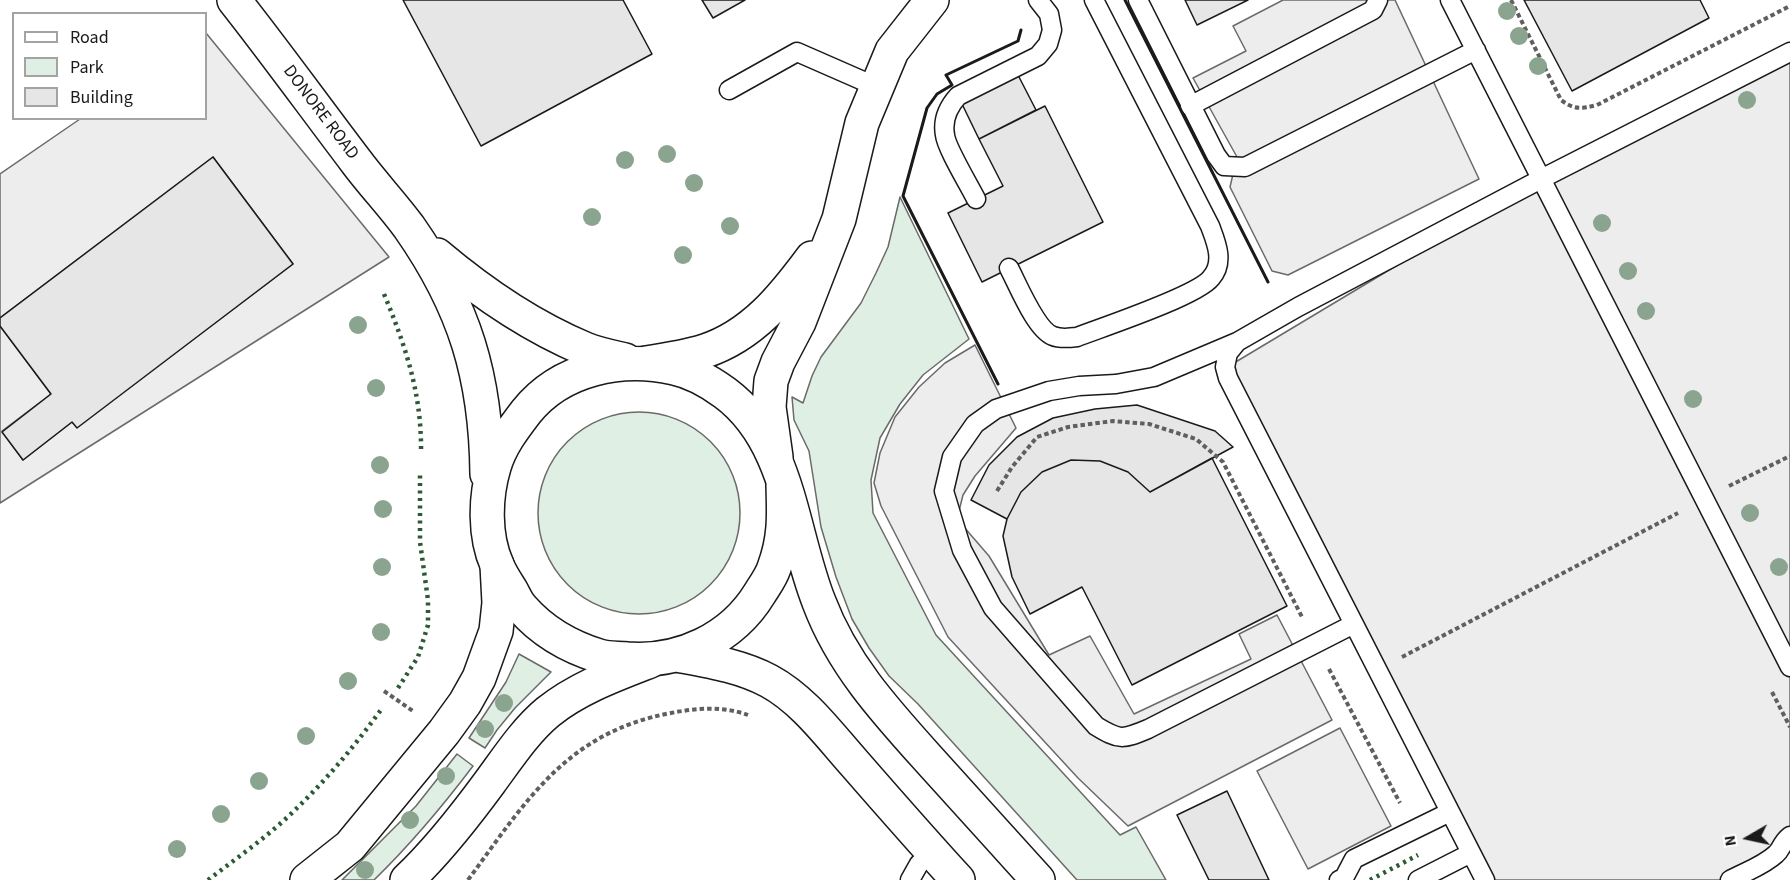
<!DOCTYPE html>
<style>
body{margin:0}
#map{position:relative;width:1790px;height:880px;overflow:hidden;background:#fff;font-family:"Source Sans 3",sans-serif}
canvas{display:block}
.legend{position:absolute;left:12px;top:12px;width:195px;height:108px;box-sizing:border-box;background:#fff;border:2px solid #a3a3a3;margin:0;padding:8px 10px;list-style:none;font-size:18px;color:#1a1a1a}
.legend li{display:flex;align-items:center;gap:12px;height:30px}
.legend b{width:30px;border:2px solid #a3a3a3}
.north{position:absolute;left:1718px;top:808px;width:60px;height:60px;-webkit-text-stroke:4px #fff;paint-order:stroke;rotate:261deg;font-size:16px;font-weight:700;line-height:24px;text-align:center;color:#1a1a1a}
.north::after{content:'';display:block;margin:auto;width:21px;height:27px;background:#1a1a1a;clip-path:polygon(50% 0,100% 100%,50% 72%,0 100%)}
</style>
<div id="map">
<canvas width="1790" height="880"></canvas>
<ul class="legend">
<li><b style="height:8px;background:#fff"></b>Road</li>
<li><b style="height:16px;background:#e0efe3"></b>Park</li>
<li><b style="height:16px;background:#e6e6e6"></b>Building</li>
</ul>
<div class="north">N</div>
</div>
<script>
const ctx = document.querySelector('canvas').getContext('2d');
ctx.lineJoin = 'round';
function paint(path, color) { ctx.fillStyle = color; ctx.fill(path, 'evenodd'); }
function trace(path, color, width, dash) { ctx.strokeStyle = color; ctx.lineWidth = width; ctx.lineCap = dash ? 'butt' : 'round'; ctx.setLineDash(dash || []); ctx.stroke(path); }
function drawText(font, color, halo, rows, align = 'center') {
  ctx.font = font + ' "Source Sans 3",sans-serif'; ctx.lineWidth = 4.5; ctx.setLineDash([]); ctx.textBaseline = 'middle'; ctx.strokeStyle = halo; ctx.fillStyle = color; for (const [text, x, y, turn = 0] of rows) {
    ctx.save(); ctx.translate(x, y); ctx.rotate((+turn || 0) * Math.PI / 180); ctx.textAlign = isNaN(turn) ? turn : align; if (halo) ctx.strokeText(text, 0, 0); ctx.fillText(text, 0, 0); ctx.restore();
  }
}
const green = new Path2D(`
 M 900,197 L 969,339 L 923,375 L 900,404 L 880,438 L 871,480 L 873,513 L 936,635 L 1120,835 L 1136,827 L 1166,880 L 1077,880 L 918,704 L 889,676 L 869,648 L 852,619 L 836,577 L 821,527 L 809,451 L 794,420 L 792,397 L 803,403 L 812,376 L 821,357 L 861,303 L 876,273 L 888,247 Z
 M538 513a101 101 0 1 1 202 0a101 101 0 1 1-202 0Z
 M 519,654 L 551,672 L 515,708 L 497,730 L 485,748 L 469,738 L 506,682 Z
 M 457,754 L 473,766 C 442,807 411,844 374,880 L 342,880 L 416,806 Z`);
paint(green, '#e0efe3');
trace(green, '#6a6a6a', 1.5);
const parking = new Path2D(`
 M 1283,0 L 1395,0 L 1479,179 L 1288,275 L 1272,271 L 1230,187 L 1237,157 L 1193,78 L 1246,51 L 1233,26 Z
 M 206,33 L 389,257 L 0,503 L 0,326 L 51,394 L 2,431 L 23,460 L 72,422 L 77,427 L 293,264 L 213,157 L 0,318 L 0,174 L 80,119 L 206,118 Z
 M 1790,61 L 1790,848 L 1730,880 L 1481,880 L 1229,366 L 1541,179 Z
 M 975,345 L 1016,428 L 975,476 L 963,495 L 957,519 L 989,556 L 1049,655 L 1090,636 L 1134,714 L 1251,659 L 1239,634 L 1277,615 L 1332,720 L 1128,826 L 1078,778 L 948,637 L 881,506 L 874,483 L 880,453 L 895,417 L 919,387 L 945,363 Z
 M 1340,728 L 1391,826 L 1308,869 L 1257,771 Z`);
paint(parking, '#ededed');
trace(parking, '#6a6a6a', 1.5);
const building = new Path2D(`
 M 403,0 L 623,0 L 652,54 L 481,146 Z
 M 702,0 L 745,0 L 713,18 Z
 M 1185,0 L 1248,0 L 1197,25 Z
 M 1524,0 L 1700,0 L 1709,18 L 1572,91 Z
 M 1018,75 L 1036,110 L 979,139 L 962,104 Z
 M 1045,106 L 1103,222 L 982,282 L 948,213 L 1003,186 L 979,139 Z
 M 213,157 L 293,264 L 77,428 L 72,422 L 23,460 L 2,432 L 51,394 L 0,326 L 0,318 Z
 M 1137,405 L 1215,431 L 1233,447 L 1150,492 L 1128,472 L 1100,461 L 1071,460 L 1042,472 L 1021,492 L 1007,519 L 971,500 L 989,465 L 1017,437 L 1053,418 L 1095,409 Z
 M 1212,458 L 1287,606 L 1132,685 L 1082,587 L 1030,614 L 1012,577 L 1003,536 L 1007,519 L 1021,492 L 1042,472 L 1071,460 L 1100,461 L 1128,472 L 1150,492 Z
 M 1227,791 L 1269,880 L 1209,880 L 1177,815 Z`);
paint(building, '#e6e6e6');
trace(building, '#1a1a1a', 1.5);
const service = new Path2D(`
 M 1138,0 L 1216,155 L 1224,166 L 1245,167 L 1476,50
 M 1450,0 L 1790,667
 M 729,90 L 797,52 L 877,87
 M 1190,106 L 1373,10 L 1378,0
 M 976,199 C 969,185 946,147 945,135 C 942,119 949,106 958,96 L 1038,56 L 1048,44 L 1052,30 L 1049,14 L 1038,0
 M 1009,268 C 1018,285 1036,330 1053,336 C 1060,339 1069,338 1077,337 C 1103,327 1197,296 1211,278 C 1225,262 1216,242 1210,226 L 1094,0
 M 1237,342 L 1154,377 L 1116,384 L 1079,386 L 1049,391 L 996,409 L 975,424 L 952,457 L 944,491 L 962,550 L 993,608 L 1096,726 C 1119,740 1122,740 1148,729 L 1354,624
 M 910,880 L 919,864 L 932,851
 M 1339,880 L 1344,878 L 1354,859 L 1450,812
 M 1418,880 L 1471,853
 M 1485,880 L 1228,378 L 1225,367 L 1228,353 L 1237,342 L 1298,307 L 1541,179 L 1790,52
 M 1730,880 C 1745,872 1763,866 1776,854 C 1782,849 1781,843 1790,836`);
const minor = new Path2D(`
 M 646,363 C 666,360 686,357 705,351 C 753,335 783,297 812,258
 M 776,457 L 769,407 L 771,381 L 778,362 L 799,322 L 839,219 L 862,123 L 892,51 L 932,0
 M 307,880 L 350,846 L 444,732 L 465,703 L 479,678 L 496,631 L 499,603 L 497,565
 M 407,880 C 438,851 465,816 490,782 C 507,759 525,731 548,712 C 578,688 614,675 650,661`);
const tertiary = new Path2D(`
 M 234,0 C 275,52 314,106 355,160 C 372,183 392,204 409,227 C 465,307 486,377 487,474
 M 437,255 C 482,293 530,326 585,349 C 597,354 612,357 625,360
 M 783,485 C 784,516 785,538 774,568 C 771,577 765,585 760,593 C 732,639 680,663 627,659 C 618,658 608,659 599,656 C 570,647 542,631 522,608 C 517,603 514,595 511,590 C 506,582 500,573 497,565 C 484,536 485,497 494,467 C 500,446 513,429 526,412 C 561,368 622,356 674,368 C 693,372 710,382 725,393 C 790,441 791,532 819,602 C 843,666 888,714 933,764 C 968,803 1003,841 1038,880
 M 677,655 C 709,661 741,666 769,681 C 804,700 829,735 855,764 C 889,803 923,842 958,880`);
trace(service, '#1a1a1a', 21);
trace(minor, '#1a1a1a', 36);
trace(tertiary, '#1a1a1a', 36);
trace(new Path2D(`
 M 1511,0 L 1561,100 C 1574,110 1582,109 1597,105 L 1790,6
 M 1729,486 L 1790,456
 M 997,491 L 1012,467 L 1037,437 L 1068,427 L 1113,421 L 1149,424 L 1196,439 L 1223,462 L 1302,617
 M 1402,657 L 1678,513
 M 1329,669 L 1400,803
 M 384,691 L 413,711
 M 1772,692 L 1790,727
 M 468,880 C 526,801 567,732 671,713 C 696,708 724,706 748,715`), '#5f5f5f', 4, [4.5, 3]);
trace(service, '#fff', 18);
trace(minor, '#fff', 33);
trace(tertiary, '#fff', 33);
trace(new Path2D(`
 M 384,294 C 406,347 422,395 421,453
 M 398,688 L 418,657 L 428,625 L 428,600 L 420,542 L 420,473
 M 208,880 C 238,857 270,835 297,808 C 329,777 357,743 383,707
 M 1370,880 L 1418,855`), '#2b5a34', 4.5, [3, 4.5]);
trace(new Path2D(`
 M 1125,0 L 1268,282
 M 998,384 L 903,196 L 927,108 L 937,94 L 952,85 L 946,75 L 1018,41 L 1021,30`), '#1a1a1a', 3);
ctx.fillStyle = '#8aa48f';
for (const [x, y] of [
 [1507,11],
 [1519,36],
 [1538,66],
 [1747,100],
 [667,154],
 [625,160],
 [694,183],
 [592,217],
 [1602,223],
 [730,226],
 [683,255],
 [1628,271],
 [1646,311],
 [358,325],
 [376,388],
 [1693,399],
 [380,465],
 [383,509],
 [1750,513],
 [382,567],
 [1779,567],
 [381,632],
 [348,681],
 [504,703],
 [485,729],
 [306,736],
 [446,776],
 [259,781],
 [221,814],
 [410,820],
 [177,849],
 [365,870]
]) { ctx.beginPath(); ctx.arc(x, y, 9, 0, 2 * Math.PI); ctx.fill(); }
drawText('18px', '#1a1a1a', '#fff', [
 ["DONORE ROAD",320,113,53]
]);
</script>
